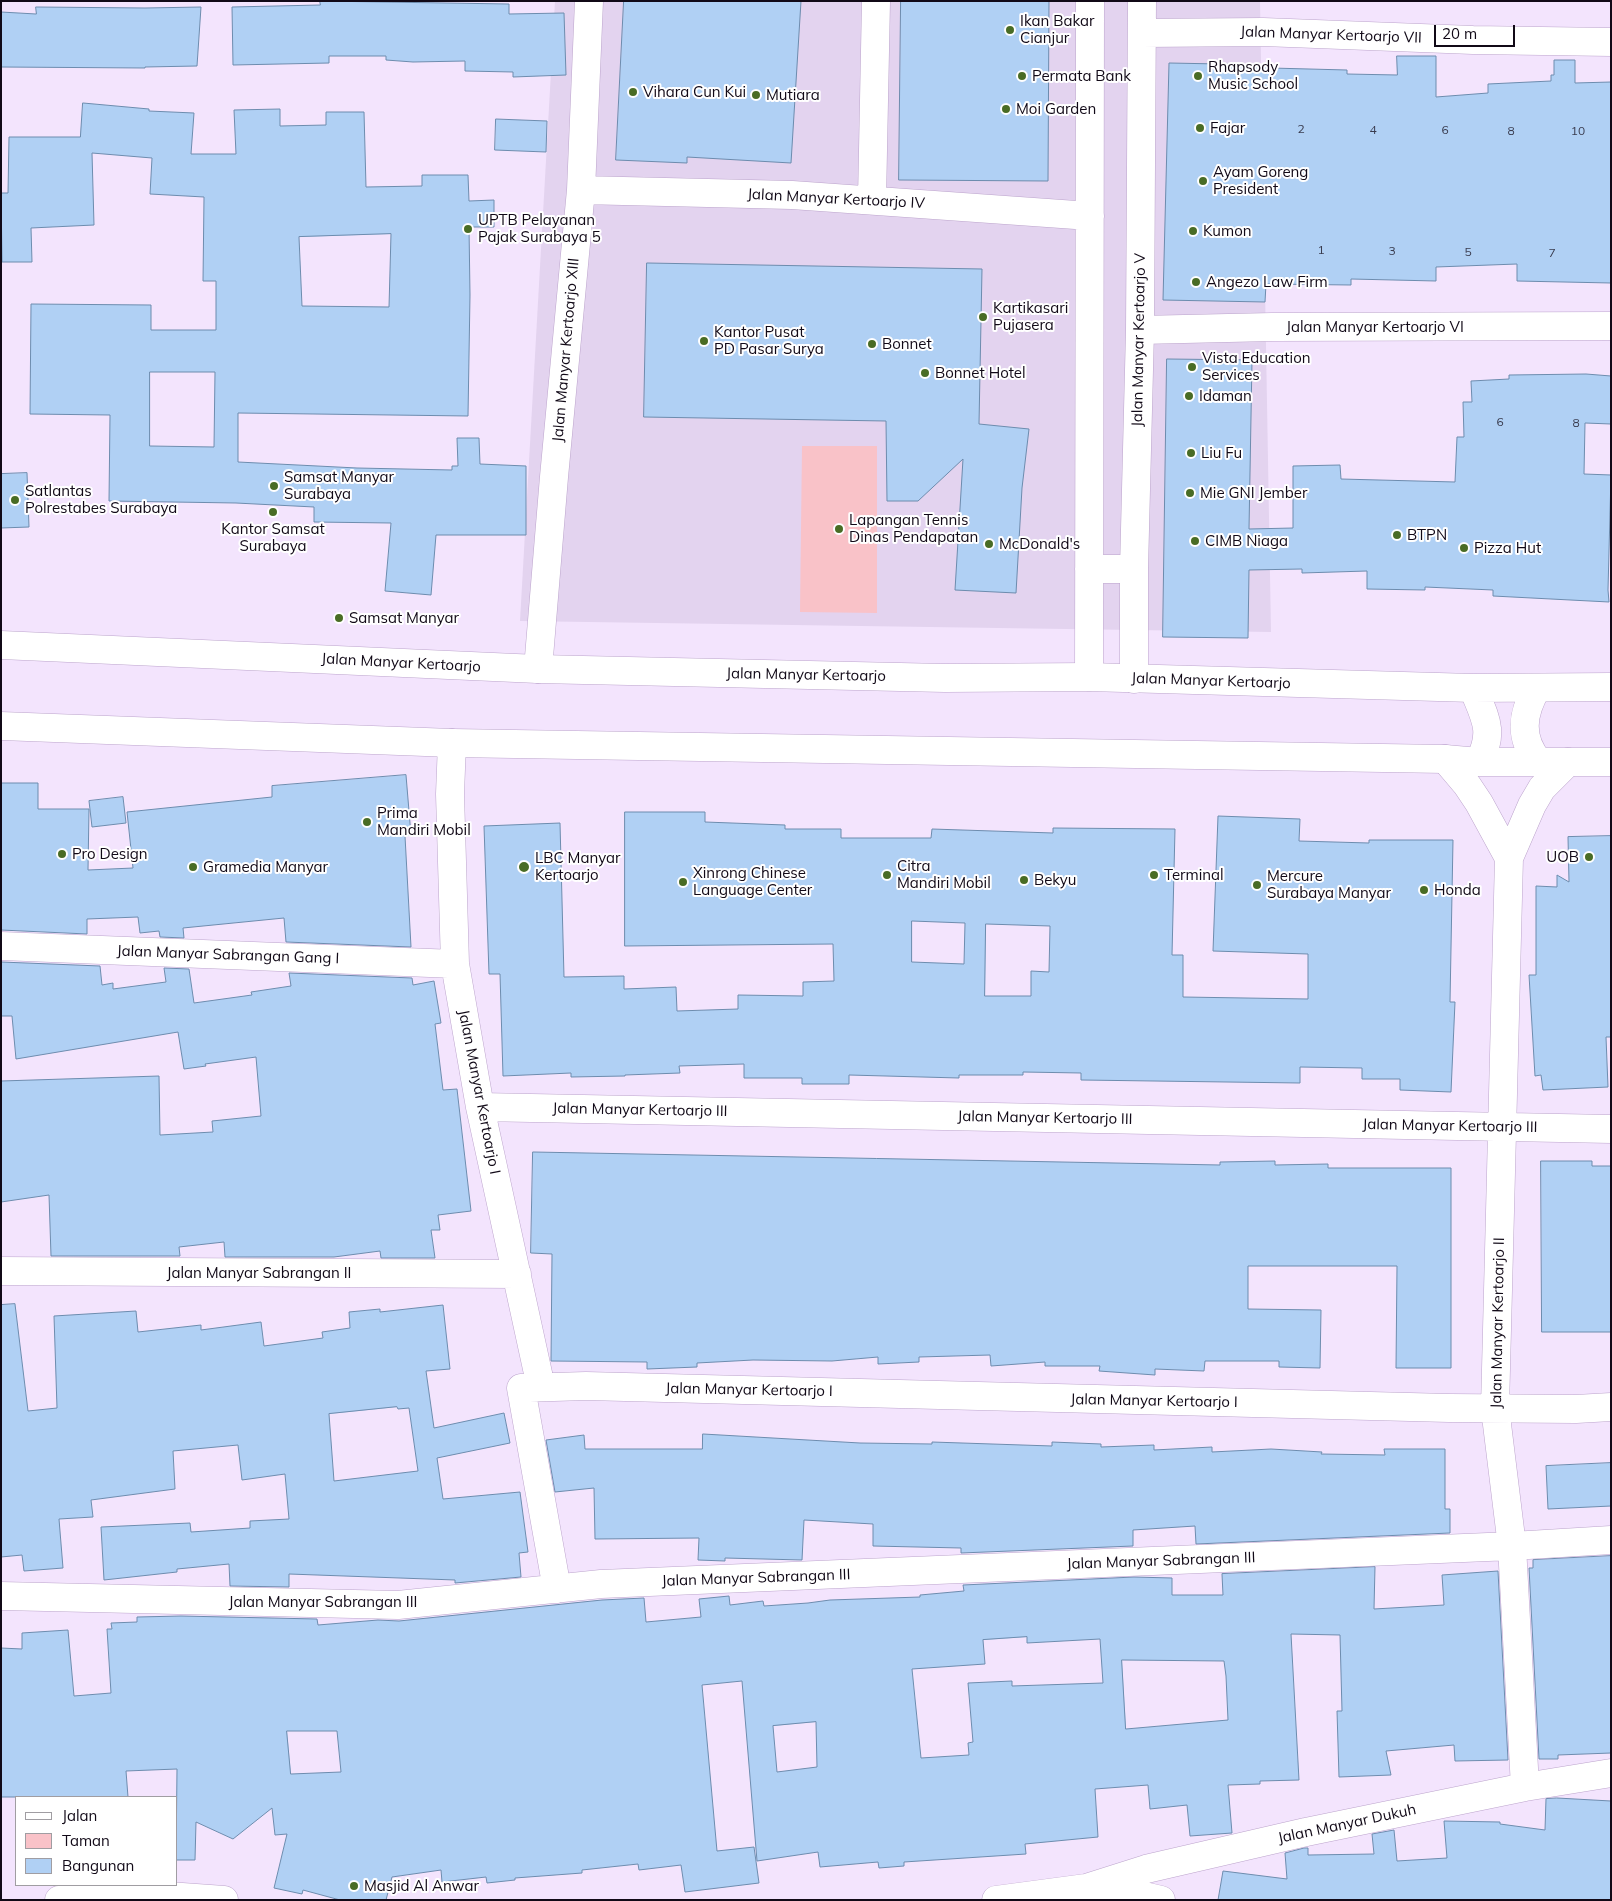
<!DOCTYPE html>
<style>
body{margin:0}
#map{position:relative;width:1612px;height:1901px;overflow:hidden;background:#f3e4fd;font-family:Mulish,sans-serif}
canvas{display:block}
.frame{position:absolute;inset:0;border:2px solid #110917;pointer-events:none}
.legend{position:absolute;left:15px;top:1796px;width:162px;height:90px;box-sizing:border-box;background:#fff;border:1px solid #a09da2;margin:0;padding:6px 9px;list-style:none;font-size:15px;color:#110917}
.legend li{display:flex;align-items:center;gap:10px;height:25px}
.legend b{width:25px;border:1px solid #a09da2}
.scale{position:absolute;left:1434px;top:25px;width:81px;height:22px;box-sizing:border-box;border:2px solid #110917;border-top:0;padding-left:6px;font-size:15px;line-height:18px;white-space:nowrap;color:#110917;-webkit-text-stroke:4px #fff;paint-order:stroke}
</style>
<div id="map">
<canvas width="1612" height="1901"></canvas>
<div class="frame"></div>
<ul class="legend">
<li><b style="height:6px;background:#fff"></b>Jalan</li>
<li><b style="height:14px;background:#f9c2c8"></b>Taman</li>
<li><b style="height:14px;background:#b0d0f4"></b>Bangunan</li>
</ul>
<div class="scale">20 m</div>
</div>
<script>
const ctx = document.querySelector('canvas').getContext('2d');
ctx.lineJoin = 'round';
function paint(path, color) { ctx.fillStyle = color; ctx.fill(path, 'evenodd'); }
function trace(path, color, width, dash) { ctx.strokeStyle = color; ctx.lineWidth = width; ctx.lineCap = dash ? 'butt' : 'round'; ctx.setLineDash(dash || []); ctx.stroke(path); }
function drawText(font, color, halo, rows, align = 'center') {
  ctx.font = font + ' Mulish,sans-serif'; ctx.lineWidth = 4; ctx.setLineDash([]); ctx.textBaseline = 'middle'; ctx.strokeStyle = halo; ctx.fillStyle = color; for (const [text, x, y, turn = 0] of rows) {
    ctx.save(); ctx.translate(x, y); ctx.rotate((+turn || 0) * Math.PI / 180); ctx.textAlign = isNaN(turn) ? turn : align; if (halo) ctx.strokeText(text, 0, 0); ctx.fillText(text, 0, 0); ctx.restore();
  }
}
paint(new Path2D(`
 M 555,1 L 1260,1 L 1271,632 L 520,621 Z`), '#e3d3ef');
paint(new Path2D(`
 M 802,446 L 877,446 L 877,613 L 800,612 Z`), '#f9c2c8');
const building = new Path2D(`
 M 320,1 L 509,4 L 509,14 L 564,13 L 566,75 L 513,77 L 513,72 L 465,71 L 465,61 L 413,62 L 386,60 L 386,56 L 329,56 L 329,63 L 233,65 L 232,7 L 320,5 Z
 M 624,1 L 801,1 L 791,163 L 687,157 L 687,163 L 616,160 Z
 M 901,1 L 1049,1 L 1048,181 L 899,180 Z
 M 36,7 L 145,8 L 201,7 L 197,66 L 145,67 L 145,68 L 1,67 L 1,12 L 36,14 Z
 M 1397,56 L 1436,56 L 1436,97 L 1488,93 L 1488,84 L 1551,81 L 1551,75 L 1554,75 L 1554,60 L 1575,60 L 1575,83 L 1611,82 L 1611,283 L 1517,281 L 1517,264 L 1436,267 L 1436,281 L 1351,279 L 1351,285 L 1266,284 L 1265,302 L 1163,300 L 1169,63 L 1271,65 L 1271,68 L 1347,70 L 1347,74 L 1397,75 Z
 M 83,103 L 149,109 L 149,111 L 194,113 L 191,154 L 236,154 L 234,110 L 280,109 L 280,126 L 326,125 L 326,112 L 364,112 L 366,187 L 422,186 L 422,175 L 468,175 L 469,201 L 494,200 L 494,227 L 469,227 L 470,295 L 468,416 L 238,413 L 238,462 L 357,468 L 452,470 L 452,466 L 458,466 L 457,438 L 479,438 L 480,464 L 526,466 L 526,535 L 436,535 L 431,595 L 385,591 L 391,523 L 314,522 L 314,507 L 236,503 L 109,501 L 110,415 L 30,414 L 31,304 L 151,305 L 151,330 L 216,330 L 216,281 L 203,281 L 204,197 L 150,194 L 152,158 L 92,153 L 94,225 L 31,228 L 32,262 L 2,262 L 1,193 L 8,193 L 9,137 L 80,137 ZM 391,234 L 389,307 L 302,306 L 299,237 ZM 150,372 L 215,372 L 214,447 L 150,446 Z
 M 496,119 L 547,121 L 546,152 L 495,150 Z
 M 647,263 L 982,269 L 979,424 L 1029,429 L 1022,488 L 1016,593 L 955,590 L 963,459 L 918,501 L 887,501 L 886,421 L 644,417 Z
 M 1167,359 L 1252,360 L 1249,529 L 1293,528 L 1293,466 L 1340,465 L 1341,479 L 1455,482 L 1457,437 L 1464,437 L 1463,402 L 1472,402 L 1471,381 L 1509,379 L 1509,375 L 1586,374 L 1611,376 L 1611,424 L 1585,423 L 1584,474 L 1611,475 L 1608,590 L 1609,602 L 1493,596 L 1493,590 L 1425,587 L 1425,590 L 1367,589 L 1367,571 L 1302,573 L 1302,569 L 1249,570 L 1248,638 L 1163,637 Z
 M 27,473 L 29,527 L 1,528 L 1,474 Z
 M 406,775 L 411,835 L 405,836 L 411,947 L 286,942 L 284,918 L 183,928 L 184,938 L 160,937 L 159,931 L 140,933 L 138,917 L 87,919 L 87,934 L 1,930 L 1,783 L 38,783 L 38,809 L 89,809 L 88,870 L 133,868 L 127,812 L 272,797 L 272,786 Z
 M 123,797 L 126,823 L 92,827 L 89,801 Z
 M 625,812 L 705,812 L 705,822 L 785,825 L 785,829 L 841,829 L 841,838 L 931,838 L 932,829 L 1053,833 L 1053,828 L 1175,829 L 1172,955 L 1183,955 L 1183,997 L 1308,999 L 1308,954 L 1213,951 L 1218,816 L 1300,819 L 1299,841 L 1369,843 L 1369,840 L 1453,840 L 1450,1002 L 1455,1002 L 1451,1092 L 1400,1090 L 1400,1079 L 1362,1079 L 1362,1068 L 1300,1067 L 1300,1083 L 1081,1080 L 1081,1073 L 1023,1072 L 1023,1075 L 959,1075 L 959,1078 L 849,1075 L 849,1084 L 802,1084 L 802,1078 L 744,1078 L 744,1064 L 679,1066 L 680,1073 L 625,1075 L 625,1076 L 571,1077 L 571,1073 L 503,1076 L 500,974 L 489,974 L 484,826 L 560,823 L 564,977 L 624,976 L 624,989 L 676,987 L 677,1011 L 738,1009 L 738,995 L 803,996 L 803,982 L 834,981 L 833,944 L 625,946 ZM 912,921 L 965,923 L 964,964 L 912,962 ZM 986,924 L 1050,926 L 1049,972 L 1031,971 L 1031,996 L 985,996 Z
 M 1611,836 L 1611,1037 L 1606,1037 L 1608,1087 L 1543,1090 L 1541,1075 L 1535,1076 L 1529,975 L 1536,975 L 1536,886 L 1557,887 L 1557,875 L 1569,882 L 1568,837 Z
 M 1,962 L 100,966 L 102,985 L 113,983 L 113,989 L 166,982 L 164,968 L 189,969 L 194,1003 L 252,995 L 251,992 L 291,986 L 289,973 L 412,978 L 413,985 L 434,981 L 441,1023 L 435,1024 L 443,1090 L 457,1089 L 471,1211 L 438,1215 L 440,1230 L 431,1230 L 435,1258 L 381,1258 L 380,1251 L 334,1257 L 225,1257 L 224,1242 L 179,1247 L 180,1256 L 51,1256 L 49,1195 L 1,1202 L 1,1081 L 159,1076 L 160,1135 L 213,1132 L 212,1121 L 261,1116 L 256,1057 L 205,1064 L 206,1066 L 184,1069 L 178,1032 L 16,1059 L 12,1016 L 1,1016 Z
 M 533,1152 L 1220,1165 L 1220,1162 L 1275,1161 L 1275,1165 L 1328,1164 L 1328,1168 L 1451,1168 L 1451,1368 L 1396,1368 L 1397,1266 L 1248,1266 L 1248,1309 L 1321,1310 L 1320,1368 L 1279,1367 L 1279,1361 L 1205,1361 L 1204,1371 L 1155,1369 L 1155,1375 L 1099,1371 L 1100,1366 L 1045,1366 L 1045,1362 L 991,1366 L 990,1355 L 919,1357 L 919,1362 L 878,1364 L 878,1357 L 832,1361 L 753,1360 L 697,1363 L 697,1367 L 647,1369 L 647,1362 L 551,1361 L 552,1254 L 531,1253 Z
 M 1541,1161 L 1592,1161 L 1592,1166 L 1611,1166 L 1611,1332 L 1542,1332 Z
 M 15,1304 L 28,1411 L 57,1408 L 54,1316 L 136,1311 L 138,1332 L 201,1325 L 201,1330 L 261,1322 L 264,1346 L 323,1338 L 322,1332 L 350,1328 L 349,1312 L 380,1309 L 380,1312 L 443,1305 L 450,1369 L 426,1371 L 434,1428 L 504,1413 L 510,1443 L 437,1458 L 443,1499 L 520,1492 L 528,1552 L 519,1553 L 521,1577 L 455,1583 L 455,1580 L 289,1574 L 289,1587 L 230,1586 L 229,1564 L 177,1569 L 177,1572 L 104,1580 L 101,1527 L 190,1523 L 191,1532 L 250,1528 L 250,1521 L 289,1519 L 285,1474 L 242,1480 L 238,1445 L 173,1451 L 175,1489 L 91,1500 L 93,1517 L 59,1519 L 63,1568 L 24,1571 L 22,1555 L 1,1557 L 1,1305 ZM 397,1407 L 398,1409 L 409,1408 L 418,1471 L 334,1481 L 329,1414 Z
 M 703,1434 L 860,1443 L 932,1444 L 932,1442 L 1052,1446 L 1052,1442 L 1101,1444 L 1101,1447 L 1154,1445 L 1154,1450 L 1212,1447 L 1212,1452 L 1271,1449 L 1322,1452 L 1321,1454 L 1385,1455 L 1384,1449 L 1445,1449 L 1445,1509 L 1450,1509 L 1450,1533 L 1196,1544 L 1195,1526 L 1133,1530 L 1133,1546 L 961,1553 L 961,1548 L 873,1546 L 873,1524 L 804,1520 L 802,1560 L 725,1558 L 725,1561 L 698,1560 L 699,1538 L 595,1539 L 594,1488 L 555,1492 L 546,1440 L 584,1435 L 585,1449 L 702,1449 Z
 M 1611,1463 L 1611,1506 L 1548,1509 L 1546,1466 Z
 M 1611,1556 L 1611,1753 L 1558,1755 L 1558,1759 L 1539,1759 L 1529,1568 L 1533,1568 L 1533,1560 Z
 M 1375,1567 L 1374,1609 L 1444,1605 L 1442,1575 L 1498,1571 L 1508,1760 L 1455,1761 L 1454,1745 L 1386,1751 L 1391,1775 L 1339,1777 L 1337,1711 L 1342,1711 L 1340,1635 L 1291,1634 L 1299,1780 L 1260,1781 L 1260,1784 L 1228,1785 L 1232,1833 L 1190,1836 L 1187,1805 L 1150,1809 L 1148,1785 L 1095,1789 L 1098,1837 L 1025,1844 L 1026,1854 L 904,1862 L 904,1866 L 879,1868 L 878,1862 L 820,1867 L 818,1852 L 757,1861 L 742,1681 L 702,1685 L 717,1851 L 754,1847 L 759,1883 L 685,1892 L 681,1865 L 639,1870 L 638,1864 L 582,1870 L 582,1873 L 515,1878 L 515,1880 L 487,1883 L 486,1877 L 442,1882 L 441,1870 L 392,1877 L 386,1900 L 340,1900 L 303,1890 L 302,1894 L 274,1888 L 287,1834 L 275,1835 L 272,1808 L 233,1839 L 196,1822 L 195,1860 L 176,1860 L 177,1769 L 126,1771 L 128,1797 L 1,1797 L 1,1648 L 22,1649 L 22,1633 L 68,1630 L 74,1696 L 111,1693 L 107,1629 L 112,1629 L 111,1623 L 137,1622 L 137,1617 L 181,1616 L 317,1619 L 318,1625 L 378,1620 L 399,1621 L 602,1600 L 644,1598 L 646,1622 L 701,1617 L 699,1599 L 729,1596 L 730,1605 L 763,1601 L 764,1606 L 808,1603 L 830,1600 L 920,1597 L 920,1595 L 964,1591 L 963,1585 L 1134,1577 L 1172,1578 L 1172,1595 L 1223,1595 L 1222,1574 ZM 1027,1637 L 1027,1643 L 1100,1639 L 1103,1683 L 1012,1686 L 1012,1681 L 968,1683 L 973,1742 L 968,1743 L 969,1755 L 921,1758 L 912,1669 L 985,1664 L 983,1640 ZM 1122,1660 L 1224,1661 L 1226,1676 L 1228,1720 L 1126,1729 ZM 816,1722 L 817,1767 L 777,1772 L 773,1726 ZM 287,1731 L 337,1731 L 341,1772 L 291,1774 Z
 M 1557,1798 L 1611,1801 L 1611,1900 L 1218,1900 L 1223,1871 L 1287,1879 L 1285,1853 L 1304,1848 L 1308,1848 L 1308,1855 L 1374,1854 L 1372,1834 L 1394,1830 L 1397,1861 L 1447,1858 L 1444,1821 L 1500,1822 L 1500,1824 L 1545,1830 L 1546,1799 Z`);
paint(building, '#b0d0f4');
trace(building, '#6d8cae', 1);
const minor = new Path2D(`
 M 1142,33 L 1263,32 L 1473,40 L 1611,42
 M 581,190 L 792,195 L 1090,216
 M 872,200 L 876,1
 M 1140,330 L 1272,327 L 1611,326
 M 1089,569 L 1134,569
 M 538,669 L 554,477 L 581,190 L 589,1
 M 1089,677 L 1090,1
 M 1134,679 L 1134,569 L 1140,330 L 1142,1
 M 452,743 L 450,794 L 455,964 L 480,1107 L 541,1387
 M 1445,759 L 1467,785 L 1479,803 L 1509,858
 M 1,946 L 455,964
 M 480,1107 L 1611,1129
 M 1,1271 L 517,1274
 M 557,1589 L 521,1388 L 586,1386 L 1449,1408 L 1576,1409 L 1611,1407
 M 1,1596 L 398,1605 L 601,1584 L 1512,1546 L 1611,1540
 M 1525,1787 L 1512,1546 L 1495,1408 L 1509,858 L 1532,805 L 1542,788 L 1568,762
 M 1097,1889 L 1131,1893 L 1161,1900
 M 59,1900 L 168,1896 L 224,1900
 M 996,1900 L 1086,1888 L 1146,1869 L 1306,1832 L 1525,1787 L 1611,1773`);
const major = new Path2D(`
 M 1,645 L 538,669 L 945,678 L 1089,677 L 1473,688 L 1611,687
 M 1473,688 C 1485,718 1495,731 1479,762
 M 1537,688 C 1522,713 1519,738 1538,761
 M 1,726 L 452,743 L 1445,759 L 1479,762 L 1611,762`);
trace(minor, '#bca4cc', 29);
trace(major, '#bca4cc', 29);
trace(minor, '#fff', 28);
trace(major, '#fff', 28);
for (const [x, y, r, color] of [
 [1010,30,5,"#496c25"],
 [1022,76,5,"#496c25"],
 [1198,76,5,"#496c25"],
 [633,92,5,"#496c25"],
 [756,95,5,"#496c25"],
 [1006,109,5,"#496c25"],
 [1200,128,5,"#496c25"],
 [1203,181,5,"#496c25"],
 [468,229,5,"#496c25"],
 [1193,231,5,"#496c25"],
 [1196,282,5,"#496c25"],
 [983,317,5,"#496c25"],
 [704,341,5,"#496c25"],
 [872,344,5,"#496c25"],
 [1192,367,5,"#496c25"],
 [925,373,5,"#496c25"],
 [1189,396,5,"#496c25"],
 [1191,453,5,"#496c25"],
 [274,486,5,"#496c25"],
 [1190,493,5,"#496c25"],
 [15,500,5,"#496c25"],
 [273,512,5,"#496c25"],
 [839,529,5,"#496c25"],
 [1397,535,5,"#496c25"],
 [1195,541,5,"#496c25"],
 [989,544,5,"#496c25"],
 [1464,548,5,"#496c25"],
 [339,618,5,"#496c25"],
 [367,822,5,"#496c25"],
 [62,854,5,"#496c25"],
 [1589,857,5,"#496c25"],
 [193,867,5,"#496c25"],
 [524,867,6,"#496c25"],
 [887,875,5,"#496c25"],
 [1154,875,5,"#496c25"],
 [1024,880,5,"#496c25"],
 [683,882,5,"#496c25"],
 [1257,885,5,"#496c25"],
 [1424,890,5,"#496c25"],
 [354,1886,5,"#496c25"]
]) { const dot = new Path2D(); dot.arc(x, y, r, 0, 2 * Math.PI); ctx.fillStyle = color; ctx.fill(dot); trace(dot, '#fff', 2); }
drawText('12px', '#393b4e', null, [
 ["2",1301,129],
 ["4",1373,130],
 ["6",1445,130],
 ["8",1511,131],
 ["10",1578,131],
 ["1",1321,250],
 ["3",1392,251],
 ["5",1468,252],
 ["7",1552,253],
 ["6",1500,422],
 ["8",1576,423]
]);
drawText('15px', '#110917', '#fff', [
 ["Ikan Bakar",1020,21],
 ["Cianjur",1020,38],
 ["Rhapsody",1208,67],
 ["Music School",1208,84],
 ["Permata Bank",1032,76],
 ["Vihara Cun Kui",643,92],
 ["Mutiara",766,95],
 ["Moi Garden",1016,109],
 ["Fajar",1210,128],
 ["Ayam Goreng",1213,172],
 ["President",1213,189],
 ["UPTB Pelayanan",478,220],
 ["Pajak Surabaya 5",478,237],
 ["Kumon",1203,231],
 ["Angezo Law Firm",1206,282],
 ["Kartikasari",993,308],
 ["Pujasera",993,325],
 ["Kantor Pusat",714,332],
 ["PD Pasar Surya",714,349],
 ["Bonnet",882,344],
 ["Vista Education",1202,358],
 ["Services",1202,375],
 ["Bonnet Hotel",935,373],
 ["Idaman",1199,396],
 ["Liu Fu",1201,453],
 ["Samsat Manyar",284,477],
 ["Surabaya",284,494],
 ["Satlantas",25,491],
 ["Polrestabes Surabaya",25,508],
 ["Mie GNI Jember",1200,493],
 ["Lapangan Tennis",849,520],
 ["Dinas Pendapatan",849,537],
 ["Kantor Samsat",273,529,"center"],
 ["Surabaya",273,546,"center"],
 ["BTPN",1407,535],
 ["CIMB Niaga",1205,541],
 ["McDonald's",999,544],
 ["Pizza Hut",1474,548],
 ["Samsat Manyar",349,618],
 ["Prima",377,813],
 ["Mandiri Mobil",377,830],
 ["Pro Design",72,854],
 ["UOB",1579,857,"right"],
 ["LBC Manyar",535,858],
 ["Kertoarjo",535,875],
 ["Citra",897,866],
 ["Mandiri Mobil",897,883],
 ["Gramedia Manyar",203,867],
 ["Xinrong Chinese",693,873],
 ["Language Center",693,890],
 ["Terminal",1164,875],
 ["Mercure",1267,876],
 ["Surabaya Manyar",1267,893],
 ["Bekyu",1034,880],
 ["Honda",1434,890],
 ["Masjid Al Anwar",364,1886]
], 'left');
drawText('15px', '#110917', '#fff', [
 ["Jalan Manyar Kertoarjo VII",1331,35,2],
 ["Jalan Manyar Kertoarjo IV",836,199,3],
 ["Jalan Manyar Kertoarjo VI",1375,327],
 ["Jalan Manyar Kertoarjo V",1139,340,-89],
 ["Jalan Manyar Kertoarjo XIII",566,350,-85],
 ["Jalan Manyar Kertoarjo",401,663,3],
 ["Jalan Manyar Kertoarjo",806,675,1],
 ["Jalan Manyar Kertoarjo",1211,681,2],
 ["Jalan Manyar Sabrangan Gang I",228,955,2],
 ["Jalan Manyar Kertoarjo I",479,1092,79],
 ["Jalan Manyar Kertoarjo III",640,1110,1],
 ["Jalan Manyar Kertoarjo III",1045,1118,1],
 ["Jalan Manyar Kertoarjo III",1450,1126,1],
 ["Jalan Manyar Sabrangan II",259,1273],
 ["Jalan Manyar Kertoarjo II",1498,1323,-89],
 ["Jalan Manyar Kertoarjo I",749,1390,1],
 ["Jalan Manyar Kertoarjo I",1154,1401,1],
 ["Jalan Manyar Sabrangan III",1161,1561,-2],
 ["Jalan Manyar Sabrangan III",756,1578,-2],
 ["Jalan Manyar Sabrangan III",323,1602],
 ["Jalan Manyar Dukuh",1347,1824,-12]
]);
</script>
